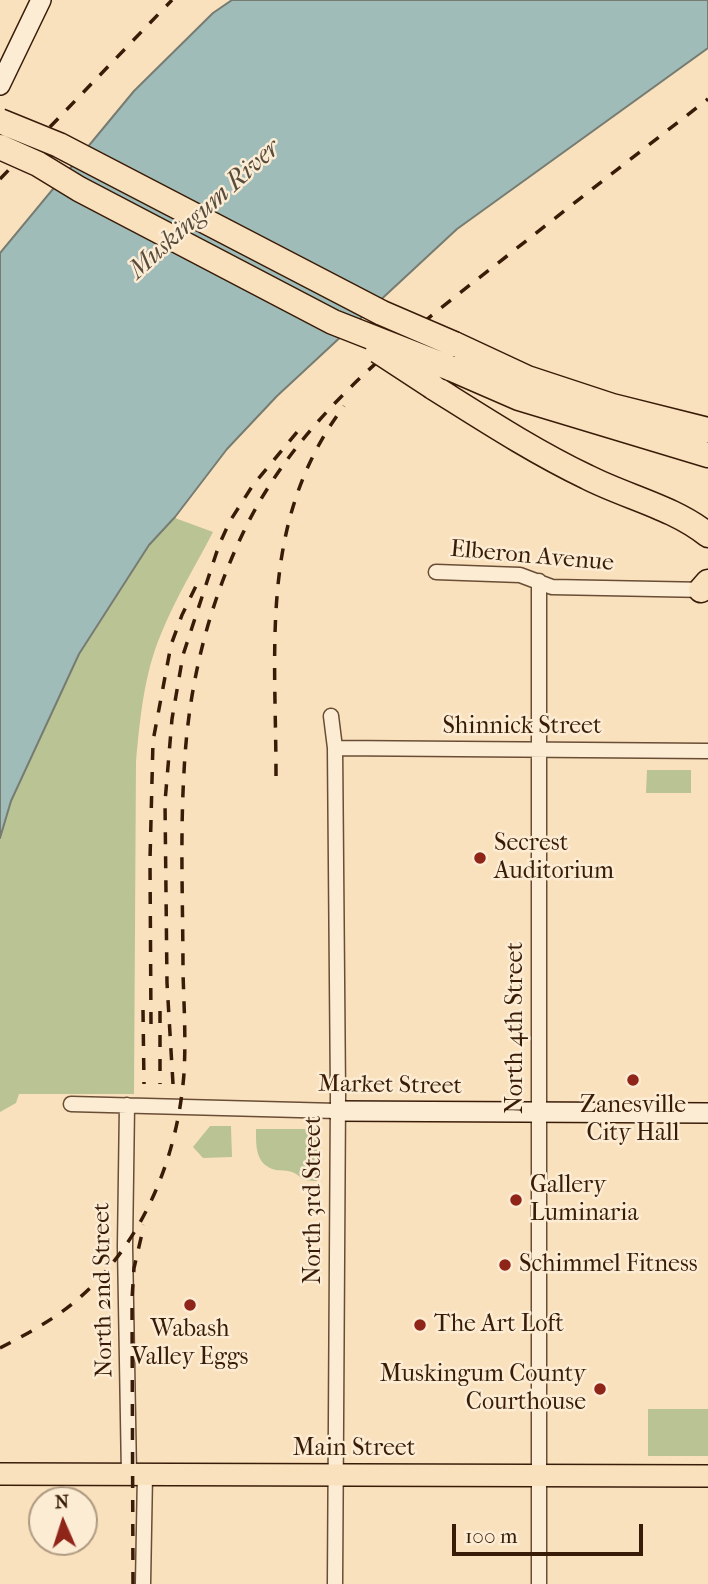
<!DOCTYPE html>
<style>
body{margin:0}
#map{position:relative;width:708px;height:1584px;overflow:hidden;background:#fae1bd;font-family:"IM FELL French Canon",serif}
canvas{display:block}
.north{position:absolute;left:28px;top:1486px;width:70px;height:70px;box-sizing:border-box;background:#fcecd4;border:2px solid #ae9982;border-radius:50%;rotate:357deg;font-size:19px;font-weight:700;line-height:28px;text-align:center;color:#391c08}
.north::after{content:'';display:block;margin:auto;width:24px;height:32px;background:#8f2418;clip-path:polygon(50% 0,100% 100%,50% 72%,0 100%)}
.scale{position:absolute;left:452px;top:1524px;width:191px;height:32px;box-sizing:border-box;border:4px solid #391c08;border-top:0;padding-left:9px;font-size:21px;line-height:24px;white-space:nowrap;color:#391c08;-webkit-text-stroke:5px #fcecd4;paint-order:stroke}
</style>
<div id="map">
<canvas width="708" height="1584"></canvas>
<div class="north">N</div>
<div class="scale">100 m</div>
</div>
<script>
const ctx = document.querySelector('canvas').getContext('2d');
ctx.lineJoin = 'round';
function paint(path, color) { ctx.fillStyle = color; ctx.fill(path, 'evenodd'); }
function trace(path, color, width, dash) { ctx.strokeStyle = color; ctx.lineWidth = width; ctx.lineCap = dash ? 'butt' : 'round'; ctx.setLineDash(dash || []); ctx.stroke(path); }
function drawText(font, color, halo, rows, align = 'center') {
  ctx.font = font + ' "IM FELL French Canon",serif'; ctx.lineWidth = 5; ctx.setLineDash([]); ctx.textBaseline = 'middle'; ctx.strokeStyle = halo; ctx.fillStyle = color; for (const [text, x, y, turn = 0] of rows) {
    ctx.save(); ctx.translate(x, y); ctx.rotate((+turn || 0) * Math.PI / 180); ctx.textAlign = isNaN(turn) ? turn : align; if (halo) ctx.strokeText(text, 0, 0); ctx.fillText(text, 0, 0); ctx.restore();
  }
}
paint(new Path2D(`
 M 175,518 L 213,532 C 196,565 175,599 161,634 C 144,674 140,719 136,762 L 134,1094 L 19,1094 L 16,1103 L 0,1112 L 0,838 L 11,801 L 79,654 L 149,545 Z
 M 647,770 L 691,770 L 691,793 L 646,793 Z
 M 210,1126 L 231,1126 L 232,1157 L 203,1158 L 193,1147 Z
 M 256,1129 L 317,1129 L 317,1181 C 299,1181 305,1178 292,1172 C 287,1170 281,1171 276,1170 C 255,1165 256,1146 256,1129 Z
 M 648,1409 L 708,1409 L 708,1456 L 648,1456 Z`), '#bac394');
const water = new Path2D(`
 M 232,0 L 708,0 L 708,48 L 457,229 L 277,396 L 227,449 L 175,517 L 149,545 L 79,654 L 11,801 L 0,838 L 0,253 L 134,91 L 213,13 Z`);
paint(water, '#a0bcb8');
trace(water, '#777c72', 2);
const street = new Path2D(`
 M 436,572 L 520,575 L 552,587 L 707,590
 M 539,581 L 539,1584
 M 331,716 L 335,748 L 338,1095 L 335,1584
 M 335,748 L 708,751
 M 71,1104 L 337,1111
 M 127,1105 L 125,1246 L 129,1475
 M 143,1584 L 145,1474`);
const secondary = new Path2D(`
 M 0,85 L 41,0
 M 337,1111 L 708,1113`);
const primary = new Path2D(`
 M 0,1474 L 708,1476`);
const highway = new Path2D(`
 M 454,344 L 527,378 L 612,406 L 708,430
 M 450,368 L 519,398 L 708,455
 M 433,387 C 484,419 533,451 587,477 C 626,497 673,507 708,535
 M 701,590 L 708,582`);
trace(street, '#694d35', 17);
trace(secondary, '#391c08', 22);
trace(primary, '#391c08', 24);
trace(highway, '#391c08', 27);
trace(street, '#fcecd4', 14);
trace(secondary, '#fcecd4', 19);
trace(primary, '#fae1bd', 21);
trace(highway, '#fae1bd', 24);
trace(new Path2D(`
 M 0,179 L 172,0
 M 276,776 C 276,644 259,519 344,406
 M 143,1010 L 144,1084
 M 160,1011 L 160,1084
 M 151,1024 L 150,860 L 153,741 L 171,645 L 182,615 L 196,586
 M 173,1084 L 167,983 L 165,802 L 172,719 L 183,655 L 219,545 L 230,521 L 253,485 L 298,431
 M 0,1348 C 27,1334 55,1319 78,1299 C 143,1243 178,1157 184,1073 C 186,1040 184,1006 183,973 C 183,906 180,839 184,772 C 188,688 207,609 243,533 C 299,415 406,335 507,256 C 574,203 641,151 708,99
 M 133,1584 L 132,1299 L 134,1268 L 144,1225`), '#391c08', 3.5, [12, 12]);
const highwayBridge = new Path2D(`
 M 0,121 L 59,145 L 382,313 L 454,344
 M 0,147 L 38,164 L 79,189 L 333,322 L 450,368
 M 378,351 L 433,387`);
trace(highwayBridge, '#391c08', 27, []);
trace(highwayBridge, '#fae1bd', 24);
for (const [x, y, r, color] of [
 [480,858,7,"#8f2418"],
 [633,1080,7,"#8f2418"],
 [516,1200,7,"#8f2418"],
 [505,1265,7,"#8f2418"],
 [190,1305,7,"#8f2418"],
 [420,1325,7,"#8f2418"],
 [600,1389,7,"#8f2418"]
]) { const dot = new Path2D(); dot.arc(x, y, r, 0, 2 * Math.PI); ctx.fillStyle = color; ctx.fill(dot); trace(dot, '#fcecd4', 2.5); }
drawText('24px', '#391c08', '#fcecd4', [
 ["Elberon Avenue",532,557,5],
 ["Shinnick Street",522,727],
 ["North 4th Street",516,1028,-90],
 ["Market Street",390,1086,1],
 ["North 3rd Street",314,1200,-90],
 ["North 2nd Street",104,1290,-91],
 ["Main Street",354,1449]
]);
drawText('24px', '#391c08', '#fcecd4', [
 ["Secrest",494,844],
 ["Auditorium",494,872],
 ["Zanesville",633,1106,"center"],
 ["City Hall",633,1134,"center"],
 ["Gallery",530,1186],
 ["Luminaria",530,1214],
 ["Schimmel Fitness",519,1265],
 ["The Art Loft",434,1325],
 ["Wabash",190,1330,"center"],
 ["Valley Eggs",190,1358,"center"],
 ["Muskingum County",586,1375,"right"],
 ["Courthouse",586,1403,"right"]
], 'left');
drawText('italic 26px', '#584c3d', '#fcecd4', [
 ["Muskingum River",205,210,-42]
]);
</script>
